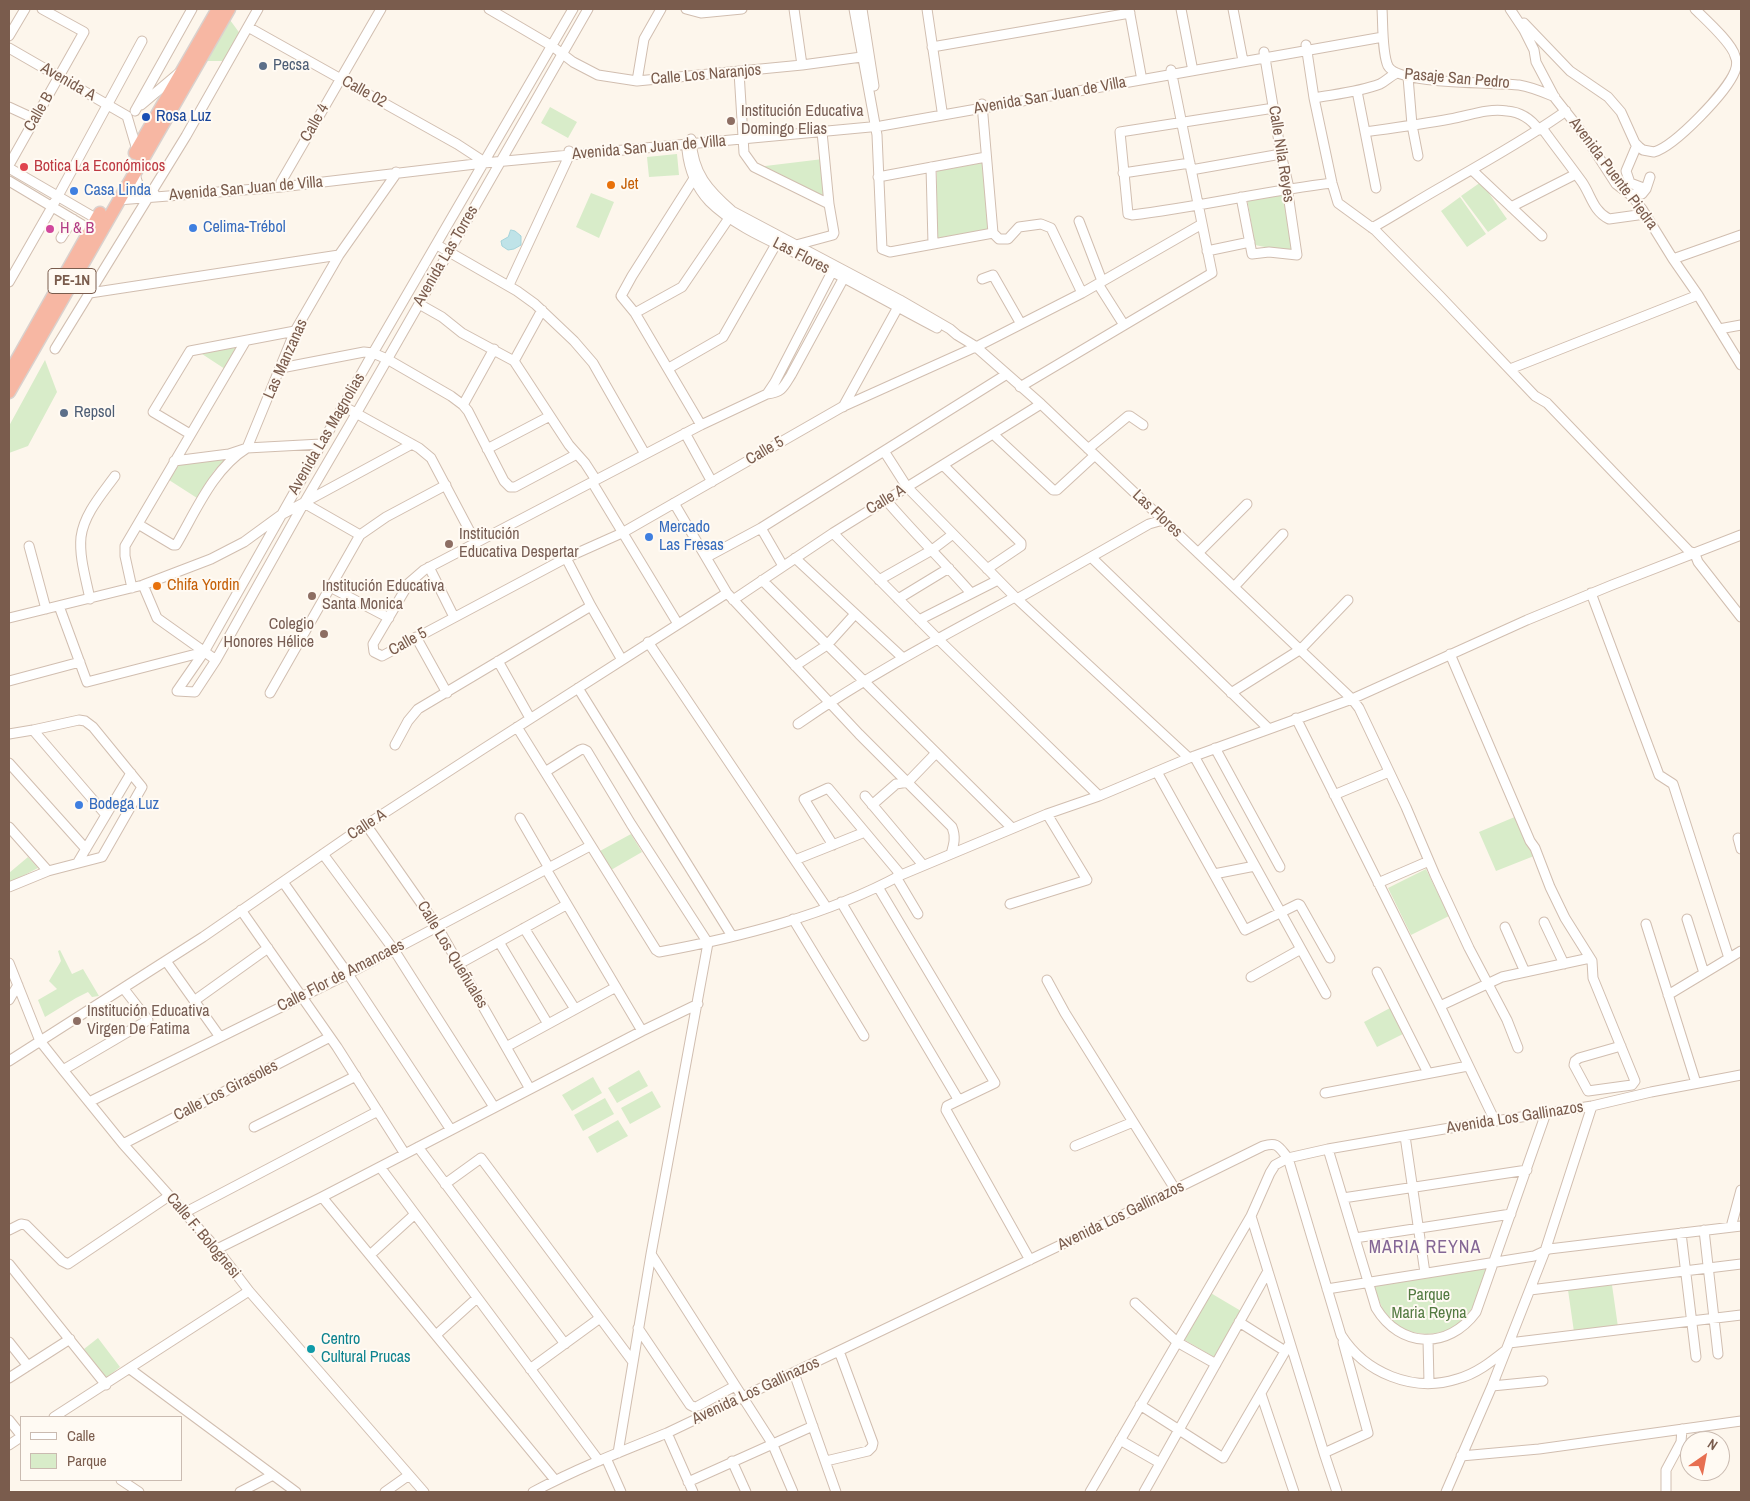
<!DOCTYPE html>
<meta charset="utf-8">
<style>
body{margin:0}
#map{position:relative;width:1750px;height:1501px;overflow:hidden;background:#fdf6ec;font-family:"Archivo Narrow",sans-serif}
canvas{display:block}
.frame{position:absolute;inset:0;border:10px solid #7a5c4d;pointer-events:none}
.legend{position:absolute;left:20px;top:1416px;width:162px;height:65px;box-sizing:border-box;background:#fffaf3;border:1px solid #cabbb1;margin:0;padding:6px 9px;list-style:none;font-size:15px;color:#7a5c4d}
.legend li{display:flex;align-items:center;gap:10px;height:25px}
.legend b{width:25px;border:1px solid #cabbb1}
.north{position:absolute;left:1680px;top:1431px;width:50px;height:50px;box-sizing:border-box;background:#fffaf3;border:1px solid #cabbb1;border-radius:50%;rotate:33deg;font-size:14px;font-weight:700;line-height:20px;text-align:center;color:#7a5c4d}
.north::after{content:'';display:block;margin:auto;width:18px;height:22px;background:#e76f51;clip-path:polygon(50% 0,100% 100%,50% 72%,0 100%)}
</style>
<div id="map">
<canvas width="1750" height="1501"></canvas>
<div class="frame"></div>
<ul class="legend">
<li><b style="height:6px;background:#fff"></b>Calle</li>
<li><b style="height:14px;background:#d8ecc9"></b>Parque</li>
</ul>
<div class="north">N</div>
</div>
<script>
const ctx = document.querySelector('canvas').getContext('2d');
ctx.lineJoin = 'round';
function paint(path, color) { ctx.fillStyle = color; ctx.fill(path, 'evenodd'); }
function trace(path, color, width, dash) { ctx.strokeStyle = color; ctx.lineWidth = width; ctx.lineCap = dash ? 'butt' : 'round'; ctx.setLineDash(dash || []); ctx.stroke(path); }
function drawText(font, color, halo, rows, align = 'center') {
  ctx.font = font + ' "Archivo Narrow",sans-serif'; ctx.lineWidth = 4; ctx.setLineDash([]); ctx.textBaseline = 'middle'; ctx.strokeStyle = halo; ctx.fillStyle = color; for (const [text, x, y, turn = 0] of rows) {
    ctx.save(); ctx.translate(x, y); ctx.rotate((+turn || 0) * Math.PI / 180); ctx.textAlign = isNaN(turn) ? turn : align; if (halo) ctx.strokeText(text, 0, 0); ctx.fillText(text, 0, 0); ctx.restore();
  }
}
paint(new Path2D(`
 M 230,20 L 241,35 L 226,61 L 207,61 Z
 M 550,107 L 577,122 L 568,138 L 541,123 Z
 M 677,154 L 679,175 L 649,177 L 647,157 Z
 M 823,159 L 827,201 L 757,167 Z
 M 982,163 L 989,230 L 936,239 L 937,171 Z
 M 1481,182 L 1507,219 L 1488,232 L 1461,196 Z
 M 1285,191 L 1294,253 L 1255,245 L 1247,198 Z
 M 591,193 L 614,202 L 599,238 L 576,227 Z
 M 1460,197 L 1486,234 L 1467,247 L 1441,211 Z
 M 239,346 L 225,369 L 202,354 Z
 M 45,360 L 57,392 L 28,446 L 9,453 L 9,426 Z
 M 229,457 L 214,471 L 197,498 L 169,480 L 179,463 Z
 M 1517,816 L 1534,856 L 1496,871 L 1479,832 Z
 M 631,834 L 642,852 L 611,870 L 600,851 Z
 M 28,857 L 38,868 L 9,883 L 9,873 Z
 M 1426,869 L 1449,916 L 1411,935 L 1388,888 Z
 M 60,950 L 72,974 L 83,969 L 99,996 L 92,997 L 88,992 L 76,998 L 45,1017 L 38,1000 L 57,989 L 49,981 L 61,961 L 58,951 Z
 M 1390,1008 L 1403,1034 L 1377,1047 L 1364,1022 Z
 M 639,1070 L 648,1086 L 617,1103 L 608,1088 Z
 M 593,1077 L 602,1093 L 572,1111 L 562,1095 Z
 M 652,1091 L 661,1107 L 630,1124 L 621,1108 Z
 M 605,1098 L 614,1114 L 583,1131 L 574,1115 Z
 M 618,1120 L 628,1136 L 597,1153 L 588,1137 Z
 M 1487,1268 C 1481,1284 1477,1304 1466,1317 C 1447,1340 1406,1339 1388,1317 C 1380,1307 1378,1296 1374,1285 Z
 M 1612,1285 L 1618,1327 L 1574,1332 L 1568,1290 Z
 M 1209,1292 L 1241,1311 L 1214,1357 L 1183,1339 Z
 M 98,1338 L 120,1367 L 106,1378 L 84,1349 Z`), '#d8ecc9');
const water = new Path2D(`
 M 511,230 L 515,231 L 521,236 L 521,245 L 514,249 L 508,250 L 502,246 L 501,241 L 508,237 Z`);
paint(water, '#bfe3e8');
trace(water, '#a5d3da', 1);
const minor = new Path2D(`
 M 489,9 L 552,46 L 573,62 L 598,75 L 637,81 L 802,65 L 869,56
 M 686,9 L 701,13 L 742,9
 M 794,9 L 802,65
 M 854,9 L 877,135 L 882,249 L 890,252 L 993,233
 M 862,9 L 874,86
 M 927,9 L 942,111
 M 1129,9 L 1141,75
 M 1181,9 L 1192,66
 M 1233,9 L 1243,61
 M 1382,9 C 1383,23 1382,53 1388,66 C 1398,85 1496,82 1519,85 C 1532,87 1543,92 1555,97
 M 1510,9 L 1524,30 L 1534,50 L 1536,62 L 1555,98 L 1585,136 L 1616,184 L 1632,196 L 1642,209 L 1673,259 L 1698,295 L 1741,365
 M 1524,23 L 1570,71 L 1608,97 L 1621,112 L 1635,143 L 1639,147 L 1643,150 L 1654,152 C 1675,146 1727,92 1735,71 C 1737,66 1737,60 1735,56 C 1732,43 1705,19 1695,9
 M 248,27 L 457,144 L 480,159
 M 9,36 L 25,9
 M 1306,45 L 1314,98 L 1332,183 L 1338,203 L 1375,230 L 1440,296 L 1535,396 L 1547,403 L 1689,551 L 1695,554 L 1698,562 L 1741,617
 M 932,47 L 1130,13
 M 9,48 L 127,116 L 137,150
 M 739,72 L 744,153 L 754,167 L 829,204
 M 1408,77 L 1412,125 L 1418,156
 M 637,81 L 644,39 L 661,9
 M 1357,91 L 1376,188
 M 1314,98 C 1336,94 1359,92 1380,84 C 1386,81 1390,76 1397,73
 M 982,104 L 993,233 L 999,239 L 1008,239 L 1019,227 L 1041,224 L 1051,228 L 1082,293
 M 141,105 L 179,73
 M 9,107 L 35,119
 M 1274,108 L 1120,132 L 1128,214 L 1132,215 C 1199,207 1265,191 1332,183
 M 135,111 L 192,9
 M 1542,128 C 1555,146 1569,164 1582,182 C 1591,195 1593,211 1609,219 L 1645,214
 M 1365,132 C 1393,128 1422,124 1450,119 C 1469,116 1486,108 1507,111 C 1521,112 1531,119 1539,130
 M 691,139 C 693,174 708,190 732,211 L 900,300 L 950,329 L 957,335 L 975,346 L 1041,404 L 1352,699 L 1359,708 L 1406,807 L 1435,875 L 1469,948 L 1507,1020 L 1518,1048
 M 687,150 C 689,169 695,186 709,201 C 736,228 776,243 810,260 C 853,282 895,306 937,328
 M 9,165 L 84,32 L 42,9
 M 931,167 L 933,244
 M 9,168 L 97,219
 M 135,170 C 136,183 140,193 154,193
 M 1191,170 L 1281,154
 M 1472,170 L 1542,236
 M 1123,173 L 1190,163
 M 878,177 L 986,157
 M 697,178 L 693,180 L 632,276 L 621,296 L 635,313 L 701,425
 M 9,181 L 91,230
 M 281,187 L 281,182 L 381,9
 M 1646,189 L 1650,177
 M 1632,196 L 1633,194 L 1642,194 L 1646,189 L 1630,183 L 1626,171 L 1637,145
 M 1241,197 L 1252,254 L 1269,252 L 1297,255 L 1288,194 L 1289,188 L 1281,154 L 1264,52
 M 118,200 L 281,187 L 484,163 L 881,126 L 1383,37
 M 1511,207 L 1576,174
 M 1079,221 L 1102,281
 M 1372,228 C 1397,214 1420,199 1445,185 C 1486,161 1527,139 1566,111
 M 61,238 L 73,219
 M 437,245 L 517,291 L 535,304 L 574,341 L 593,363 L 645,454
 M 796,245 L 833,235 L 834,233 L 829,204 L 822,132
 M 1207,251 L 1250,242
 M 1673,259 L 1741,235
 M 847,272 L 791,375 C 783,388 782,392 767,394 L 701,425 L 424,570 L 409,583 L 373,644 L 374,652 L 382,656 L 566,558 L 622,533 L 842,407 L 980,345 L 1082,293 L 1202,224
 M 982,279 L 993,275 L 1021,324
 M 9,282 L 52,207 L 142,41
 M 1098,284 L 1124,325
 M 509,285 L 569,156 L 569,151
 M 90,293 L 339,255
 M 419,304 L 442,317 L 462,333 L 514,361
 M 542,310 L 514,361 L 569,445 L 585,463 L 596,480
 M 635,313 L 682,287 L 729,218
 M 1719,329 L 1741,325
 M 55,349 L 186,136 L 258,9
 M 281,368 L 364,352 L 373,353 L 387,359 L 451,396 L 463,405 L 468,411 L 504,481 L 510,487 L 515,487 L 577,454
 M 669,368 L 723,337 L 779,239
 M 1510,369 L 1698,295
 M 1020,387 L 1212,273 L 1171,70
 M 767,394 L 775,382 L 835,266
 M 463,405 L 494,349
 M 343,406 L 419,448 L 431,458 L 476,543
 M 843,407 L 898,307
 M 685,433 L 712,482
 M 190,434 L 153,412 L 190,351 L 295,331
 M 993,434 L 1053,490 L 1057,490 L 1095,455
 M 487,449 L 550,416
 M 1088,449 L 1128,416 L 1130,416 L 1143,425
 M 884,451 L 907,487 L 1015,597 L 1189,758
 M 174,461 L 229,454 L 247,448 L 321,444
 M 943,465 L 1021,543 L 1021,546 L 987,569
 M 592,482 L 678,624
 M 886,500 C 913,532 943,561 971,593
 M 304,503 L 360,535
 M 674,503 L 727,593 L 859,734 L 952,827 C 956,837 954,844 951,854
 M 138,524 L 173,545 L 176,545 C 196,511 213,469 247,448 L 295,331 L 339,255 L 396,174 L 396,172
 M 761,528 L 783,566
 M 833,533 L 938,639 L 1099,796
 M 29,546 L 46,609
 M 1198,553 L 1247,504
 M 707,557 L 761,528 L 1007,374
 M 1091,557 L 1149,524 L 1163,520
 M 566,558 L 591,606 L 622,660
 M 795,558 L 903,658
 M 429,567 L 454,617
 M 762,580 L 1012,828
 M 879,580 L 932,550 L 953,534
 M 143,585 L 157,618 L 216,660
 M 330,587 L 389,618
 M 1234,587 L 1283,534
 M 132,588 L 125,556 L 125,546 L 245,342
 M 1591,593 L 1659,775 L 1673,784 L 1729,958
 M 90,599 C 86,579 79,557 81,537 C 84,514 102,494 115,476
 M 898,599 L 949,568
 M 1017,599 L 1091,557 L 1268,728
 M 733,600 L 833,533 L 1041,404
 M 59,606 L 87,682 L 204,652
 M 9,618 L 143,585 L 211,559 L 244,542 L 281,515 L 412,444
 M 919,620 L 998,580
 M 416,637 L 447,693
 M 648,642 L 827,908
 M 1450,654 L 1530,841 L 1535,848 L 1550,887 L 1565,918 L 1592,961 L 1593,978 L 1635,1081 L 1632,1085 L 1588,1091 L 1574,1065 L 1575,1061 L 1579,1058 L 1621,1046
 M 498,661 L 530,718
 M 795,666 L 827,645 L 855,614
 M 9,681 L 80,662
 M 578,688 L 732,936
 M 177,691 L 195,692 L 216,660 L 304,503 L 356,414 L 588,9
 M 177,691 L 204,652 L 373,353 L 573,9
 M 270,693 L 360,535 L 386,517 L 446,485
 M 1231,693 L 1301,649 L 1348,600
 M 1296,718 L 1440,1006 L 1495,1121
 M 798,724 C 867,676 941,637 1015,597
 M 517,727 L 656,950 L 659,952 C 741,937 827,915 901,875 L 1047,814 L 1099,796 L 1189,758 L 1352,699 L 1527,620 L 1612,585 L 1741,535
 M 33,730 L 106,815
 M 9,734 L 33,730 L 79,720 L 85,721 L 93,727 L 142,787 L 102,857 L 48,871 L 9,887
 M 395,745 L 408,721 L 418,709 L 591,606
 M 1215,748 L 1280,867
 M 1194,756 L 1326,994
 M 9,763 L 86,849
 M 545,772 L 580,750 L 583,749 L 587,751 L 631,824 L 708,943 L 651,1254 L 618,1453
 M 1157,772 L 1245,930 L 1298,904 L 1300,905 L 1330,958
 M 1334,795 L 1389,772
 M 865,796 L 923,865
 M 872,805 L 896,784 L 908,782 L 936,753
 M 520,818 L 549,868
 M 367,826 L 437,926 L 530,1089
 M 9,827 L 48,871
 M 1738,838 L 1741,849
 M 833,845 L 804,799 L 828,788 L 901,875
 M 323,854 L 394,950 L 494,1107
 M 795,860 L 865,832
 M 78,862 L 131,773
 M 546,869 L 642,1031
 M 1214,874 L 1255,866
 M 896,877 L 918,914
 M 283,882 L 348,974 L 451,1130
 M 1378,883 L 1429,861
 M 878,887 L 995,1083 L 947,1106 L 946,1110 L 1030,1260
 M 841,902 L 958,1099
 M 1010,904 L 1087,880 L 1047,814
 M 241,910 L 337,1047 L 405,1154
 M 793,919 L 864,1036
 M 1687,919 L 1704,973
 M 1544,922 L 1564,964
 M 1646,924 L 1696,1083
 M 1505,927 L 1525,972
 M 524,928 L 575,1009
 M 499,942 L 548,1024
 M 166,961 L 220,1037
 M 9,963 L 40,1041 L 63,1070 L 123,1144 L 217,1249 L 249,1291 L 424,1492
 M 459,964 L 566,905
 M 1377,972 L 1428,1073
 M 1251,977 L 1301,949
 M 1047,980 L 1065,1013 L 1175,1189
 M 1668,995 L 1741,951
 M 9,1000 L 18,985
 M 194,1001 L 268,948
 M 1440,1006 L 1502,977 L 1590,958
 M 506,1047 L 616,987
 M 9,1061 L 203,937 L 352,834 L 483,749 L 727,593
 M 63,1070 L 148,1020 L 124,989
 M 1325,1093 L 1468,1066
 M 89,1102 L 348,974 L 590,846
 M 254,1127 L 356,1076
 M 1405,1136 L 1425,1273
 M 123,1144 L 330,1037
 M 1075,1146 L 1133,1122
 M 418,1147 L 565,1344
 M 1328,1149 L 1376,1308 C 1400,1348 1448,1350 1476,1312 L 1546,1113
 M 380,1167 L 599,1461
 M 445,1184 L 481,1158 L 633,1362
 M 322,1197 L 555,1480
 M 1343,1198 L 1527,1170
 M 184,1213 L 378,1111
 M 1251,1216 L 1324,1453 L 1337,1492
 M 1731,1227 L 1741,1190
 M 9,1230 L 21,1224 L 26,1225 L 62,1261 L 68,1264 L 169,1196
 M 1704,1230 L 1718,1354
 M 1681,1233 L 1696,1357
 M 1355,1238 L 1511,1214
 M 217,1249 L 322,1197 L 642,1031 L 698,1004
 M 651,1254 L 772,1443 L 793,1492
 M 370,1255 L 415,1214
 M 9,1264 L 106,1385
 M 1327,1289 L 1534,1256 L 1549,1249 L 1741,1226
 M 1530,1290 L 1741,1264
 M 1135,1303 L 1177,1342 L 1216,1364
 M 1239,1322 L 1285,1351
 M 638,1328 L 690,1405 L 694,1407 L 698,1406 L 735,1386
 M 436,1335 L 477,1298
 M 1428,1340 L 1429,1383
 M 9,1342 L 28,1366
 M 1509,1343 L 1741,1315
 M 130,1369 L 296,1492
 M 530,1369 L 600,1318
 M 794,1373 L 836,1492
 M 9,1378 L 70,1339
 M 1492,1386 L 1543,1381
 M 1261,1394 L 1294,1492
 M 1140,1405 L 1223,1458 L 1290,1343
 M 54,1417 L 249,1291
 M 9,1420 L 21,1435
 M 667,1433 L 693,1492
 M 1120,1440 L 1160,1463
 M 9,1445 L 21,1437
 M 1324,1453 L 1368,1433 L 1343,1342
 M 1461,1456 L 1539,1449 L 1741,1421
 M 606,1458 L 621,1492
 M 732,1461 L 746,1492
 M 826,1461 L 868,1451 L 872,1447 L 873,1443 L 839,1351
 M 121,1480 L 139,1492
 M 688,1482 L 813,1426
 M 240,1492 L 273,1475
 M 385,1492 L 409,1475
 M 533,1492 C 576,1469 622,1451 667,1433 L 1090,1231 L 1263,1146 C 1278,1142 1278,1146 1288,1158 L 1328,1149 L 1444,1129 L 1592,1106 L 1651,1092 L 1741,1075
 M 1090,1492 L 1251,1216 L 1270,1173 L 1275,1165 L 1288,1158 L 1341,1335 C 1365,1373 1413,1393 1457,1379 C 1476,1374 1491,1362 1506,1350
 M 1144,1492 L 1268,1271
 M 1446,1492 L 1492,1386 L 1545,1251 L 1592,1106
 M 1666,1492 L 1666,1470 L 1681,1442 L 1682,1429`);
const highway = new Path2D(`
 M 135,153 L 218,9
 M 9,374 L 100,213
 M 9,392 L 229,9`);
trace(minor, '#d1beb0', 11);
trace(highway, '#dad1cd', 15);
trace(minor, '#fff', 9);
trace(highway, '#f7b7a3', 12);
for (const [x, y, r, color] of [
 [263,66,5,"#5c6f8a"],
 [146,117,5,"#1a4fb4"],
 [731,121,5,"#8d6e63"],
 [24,167,5,"#e0444e"],
 [611,185,5,"#e8710a"],
 [74,191,5,"#3f7fe0"],
 [193,228,5,"#3f7fe0"],
 [50,229,5,"#d1479c"],
 [64,413,5,"#5c6f8a"],
 [649,537,5,"#3f7fe0"],
 [449,544,5,"#8d6e63"],
 [157,586,5,"#e8710a"],
 [312,596,5,"#8d6e63"],
 [324,634,5,"#8d6e63"],
 [79,805,5,"#3f7fe0"],
 [77,1021,5,"#8d6e63"],
 [311,1349,5,"#0f9aa8"]
]) { const dot = new Path2D(); dot.arc(x, y, r, 0, 2 * Math.PI); ctx.fillStyle = color; ctx.fill(dot); trace(dot, '#fffaf3', 2); }
for (const [x, y, w] of [
 [72,281,48]
]) { const box = new Path2D(); box.roundRect(x - w / 2, y - 12.5, w, 25, 4); ctx.fillStyle = '#fffaf3'; ctx.fill(box); trace(box, '#7a5c4d', 1); }
drawText('bold 15px', '#7a5c4d', null, [
 ["PE-1N",72,281]
]);
drawText('16px', '#4e5e75', '#fffaf3', [
 ["Pecsa",273,66],
 ["Repsol",74,413]
], 'left');
drawText('16px', '#7a5c4d', '#fffaf3', [
 ["Calle Los Naranjos",706,75,-5],
 ["Pasaje San Pedro",1457,79,5],
 ["Avenida A",68,82,30],
 ["Calle 02",364,92,29],
 ["Avenida San Juan de Villa",1050,96,-10],
 ["Calle B",39,112,-60],
 ["Calle 4",315,123,-60],
 ["Avenida San Juan de Villa",649,148,-5],
 ["Calle Nila Reyes",1281,154,81],
 ["Avenida Puente Piedra",1613,174,53],
 ["Avenida San Juan de Villa",246,189,-5],
 ["Avenida Las Torres",446,256,-60],
 ["Las Flores",801,256,27],
 ["Las Manzanas",286,359,-66],
 ["Avenida Las Magnolias",327,434,-60],
 ["Calle 5",765,451,-30],
 ["Calle A",886,500,-31],
 ["Las Flores",1157,514,43],
 ["Calle 5",408,642,-29],
 ["Calle A",367,825,-33],
 ["Calle Los Queñuales",452,955,59],
 ["Calle Flor de Amancaes",341,976,-27],
 ["Calle Los Girasoles",226,1091,-27],
 ["Avenida Los Gallinazos",1515,1118,-9],
 ["Avenida Los Gallinazos",1121,1216,-26],
 ["Calle F. Bolognesi",203,1236,50],
 ["Avenida Los Gallinazos",756,1391,-25]
]);
drawText('16px', '#785e54', '#fffaf3', [
 ["Institución Educativa",741,112],
 ["Domingo Elias",741,130],
 ["Institución",459,535],
 ["Educativa Despertar",459,553],
 ["Institución Educativa",322,587],
 ["Santa Monica",322,605],
 ["Colegio",314,625,"right"],
 ["Honores Hélice",314,643,"right"],
 ["Institución Educativa",87,1012],
 ["Virgen De Fatima",87,1030]
], 'left');
drawText('16px', '#164399', '#fffaf3', [
 ["Rosa Luz",156,117]
], 'left');
drawText('16px', '#be3a42', '#fffaf3', [
 ["Botica La Económicos",34,167]
], 'left');
drawText('16px', '#c56008', '#fffaf3', [
 ["Jet",621,185],
 ["Chifa Yordin",167,586]
], 'left');
drawText('16px', '#366cbe', '#fffaf3', [
 ["Casa Linda",84,191],
 ["Celima-Trébol",203,228],
 ["Mercado",659,528],
 ["Las Fresas",659,546],
 ["Bodega Luz",89,805]
], 'left');
drawText('16px', '#b23c85', '#fffaf3', [
 ["H & B",60,229]
], 'left');
drawText('16px', '#537a41', '#fffaf3', [
 ["Parque",1429,1296],
 ["Maria Reyna",1429,1314]
]);
drawText('16px', '#0d838f', '#fffaf3', [
 ["Centro",321,1340],
 ["Cultural Prucas",321,1358]
], 'left');
ctx.letterSpacing = '1px';
drawText('18px', '#846695', '#fffaf3', [
 ["MARIA REYNA",1425,1248]
]);
ctx.letterSpacing = '0px';
</script>
